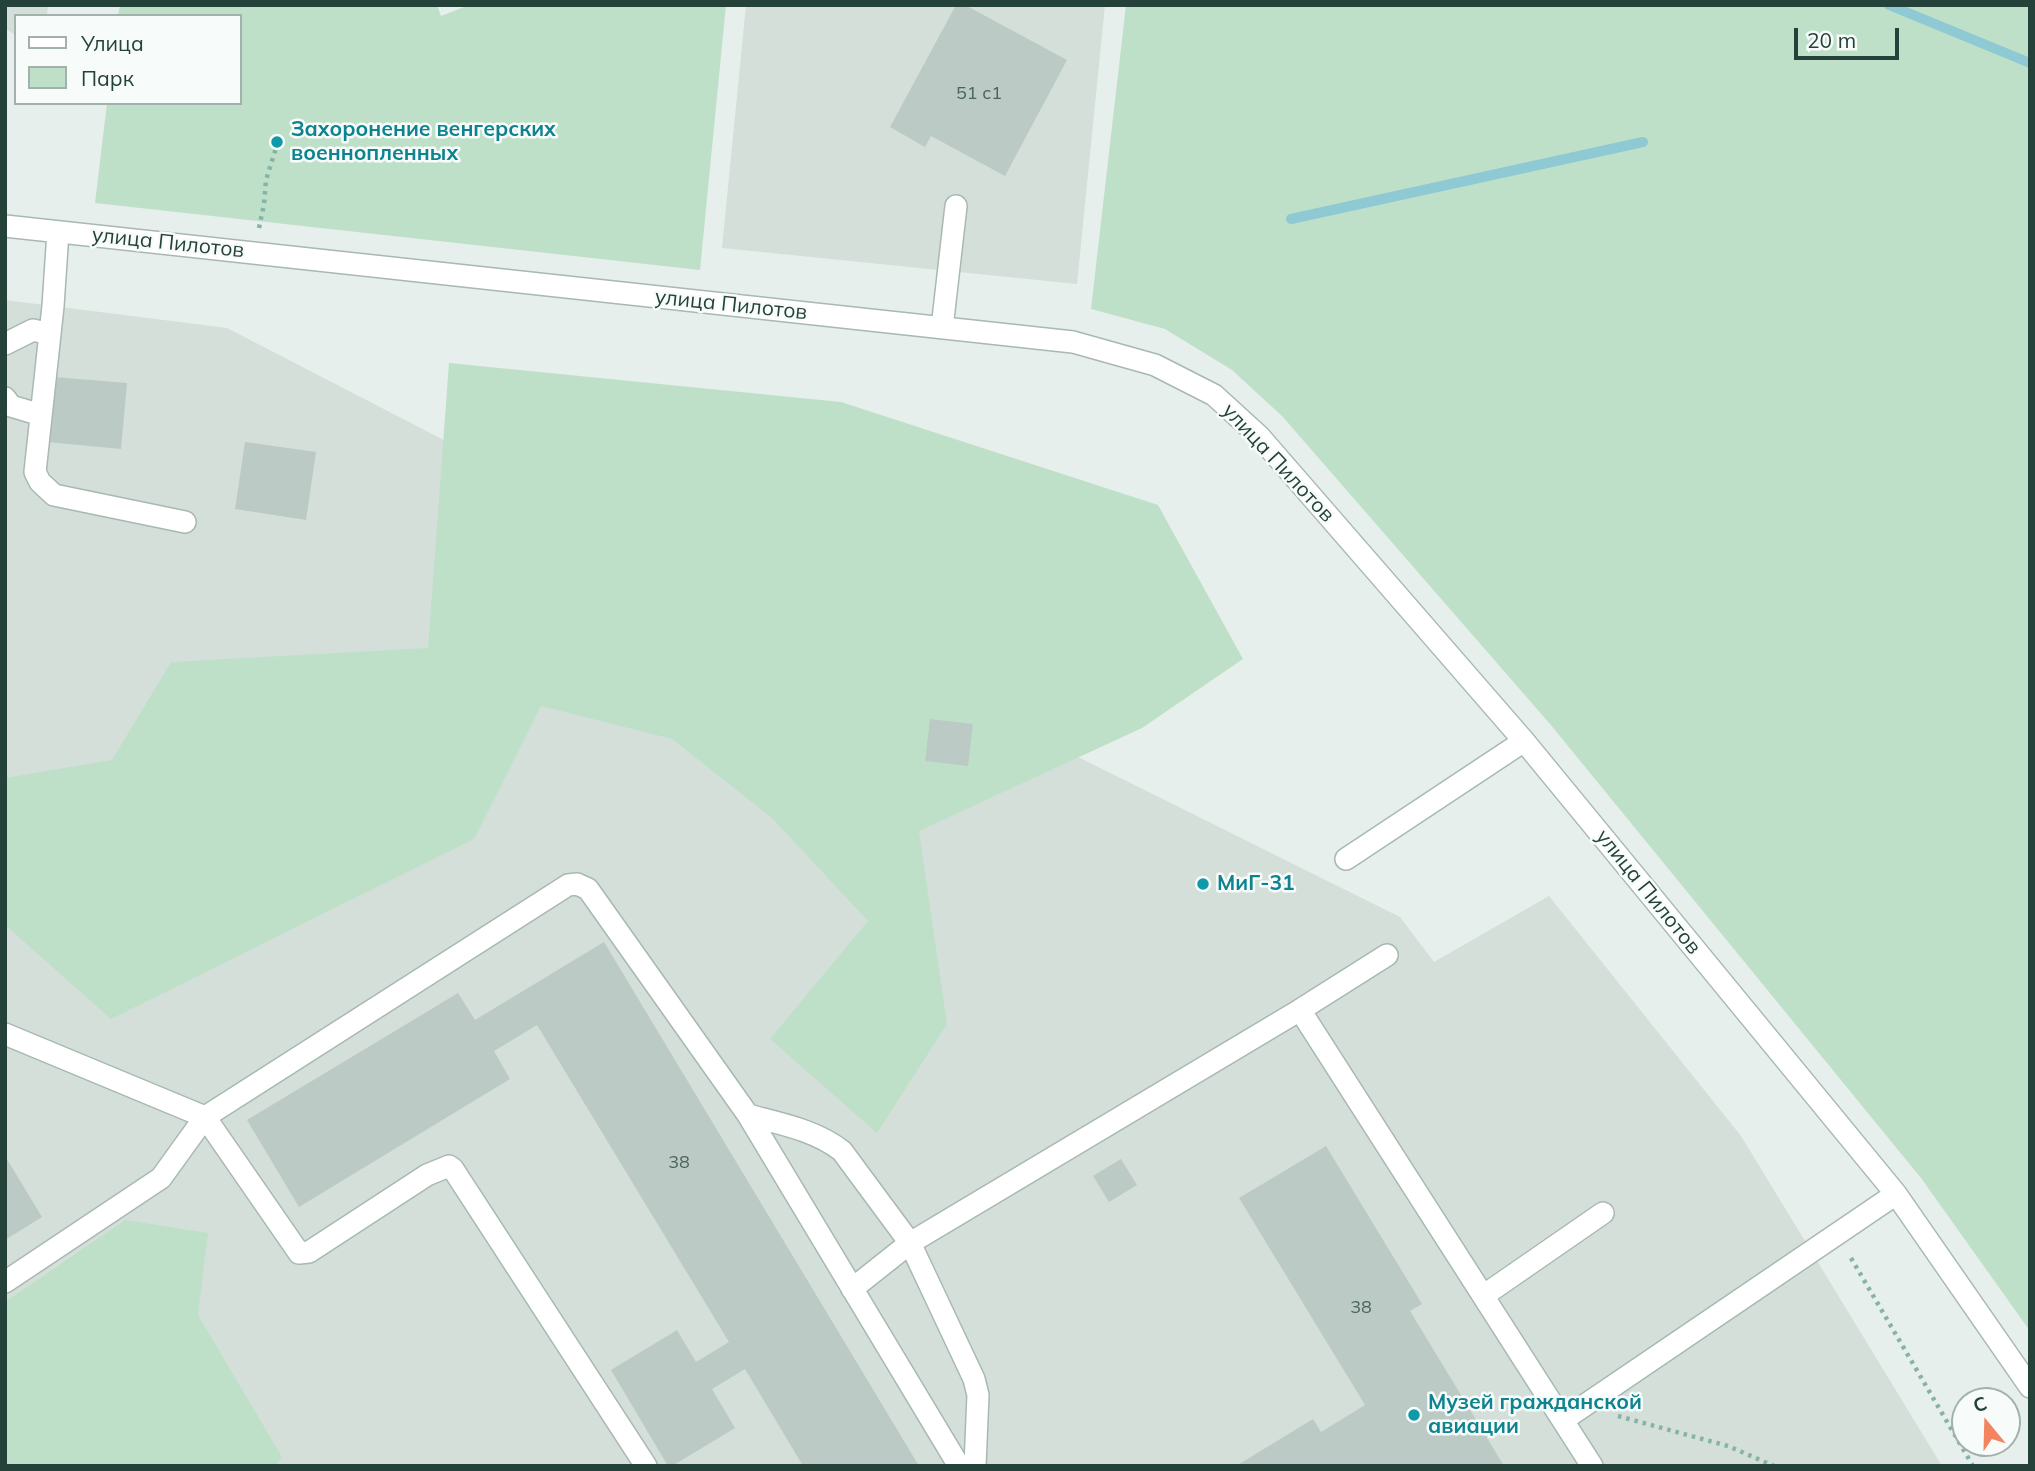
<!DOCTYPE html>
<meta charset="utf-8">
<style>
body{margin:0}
#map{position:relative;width:2035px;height:1471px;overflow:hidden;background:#e6efeb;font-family:Mulish,sans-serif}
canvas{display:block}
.frame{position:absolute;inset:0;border:7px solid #24423a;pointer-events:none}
.legend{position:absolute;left:14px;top:14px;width:228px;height:91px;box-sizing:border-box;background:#f7fbf9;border:2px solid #a3b1ad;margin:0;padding:9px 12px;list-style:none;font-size:21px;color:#24423a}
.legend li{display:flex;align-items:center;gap:14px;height:35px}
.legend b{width:35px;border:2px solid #a3b1ad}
.north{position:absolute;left:1951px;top:1387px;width:70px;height:70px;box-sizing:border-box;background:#f7fbf9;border:2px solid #a3b1ad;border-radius:50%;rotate:341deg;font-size:19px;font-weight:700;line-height:28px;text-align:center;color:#24423a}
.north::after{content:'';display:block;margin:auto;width:24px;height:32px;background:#f4845f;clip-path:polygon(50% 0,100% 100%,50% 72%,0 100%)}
.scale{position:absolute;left:1794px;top:28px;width:105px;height:32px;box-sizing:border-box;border:4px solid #24423a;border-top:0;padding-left:9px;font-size:21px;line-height:24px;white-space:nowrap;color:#24423a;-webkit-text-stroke:5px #f7fbf9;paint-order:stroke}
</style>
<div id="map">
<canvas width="2035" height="1471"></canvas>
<div class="frame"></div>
<ul class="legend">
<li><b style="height:9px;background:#fff"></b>Улица</li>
<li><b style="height:19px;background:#bfe0c8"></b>Парк</li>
</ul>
<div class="north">С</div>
<div class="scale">20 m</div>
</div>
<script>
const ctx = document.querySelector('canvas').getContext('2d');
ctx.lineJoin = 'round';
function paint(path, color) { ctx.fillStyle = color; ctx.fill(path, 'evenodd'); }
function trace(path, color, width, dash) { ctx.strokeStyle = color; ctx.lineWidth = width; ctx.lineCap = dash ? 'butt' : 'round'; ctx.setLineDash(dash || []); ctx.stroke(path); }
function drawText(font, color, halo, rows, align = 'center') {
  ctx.font = font + ' Mulish,sans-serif'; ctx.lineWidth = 5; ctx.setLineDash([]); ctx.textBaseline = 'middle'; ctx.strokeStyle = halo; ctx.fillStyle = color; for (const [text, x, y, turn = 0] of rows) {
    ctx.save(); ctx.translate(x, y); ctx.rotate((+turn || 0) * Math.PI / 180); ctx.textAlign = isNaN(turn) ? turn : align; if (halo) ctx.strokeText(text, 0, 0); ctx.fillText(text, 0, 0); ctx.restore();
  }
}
paint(new Path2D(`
 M 5,5 L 48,5 L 47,16 L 16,16 L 16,35 L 5,29 Z
 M 746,5 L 1105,5 L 1077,284 L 722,248 Z
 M 5,300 L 227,328 L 527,483 L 1400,917 L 1434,962 L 1549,896 L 1741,1136 L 1942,1466 L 5,1466 Z`), '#d4dfda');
paint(new Path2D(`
 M 120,5 L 437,5 L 441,16 L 469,5 L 726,5 L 700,270 L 95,203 L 107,103 L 240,103 L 240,16 L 118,16 Z
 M 1126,5 L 2030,5 L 2030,1331 L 1921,1178 L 1550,724 L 1282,416 L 1232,370 L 1165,329 L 1091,309 Z
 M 449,363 L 841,402 L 1158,505 L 1243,659 L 1142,728 L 919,831 L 947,1024 L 877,1133 L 770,1039 L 868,921 L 772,818 L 672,739 L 541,706 L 474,839 L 111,1019 L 5,925 L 5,778 L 112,760 L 171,662 L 428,648 Z
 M 125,1220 L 208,1233 L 198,1315 L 282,1457 L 275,1466 L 5,1466 L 5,1302 Z`), '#bfe0c8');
trace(new Path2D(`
 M 1889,5 L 2030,63
 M 1291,219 L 1643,142`), '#8ec9d4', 10);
paint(new Path2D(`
 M 956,5 L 965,5 L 1067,60 L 1005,176 L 931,136 L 925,147 L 890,127 Z
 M 54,377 L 127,383 L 121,449 L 48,442 Z
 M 245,442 L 316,452 L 306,520 L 235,509 Z
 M 930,719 L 973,724 L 968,766 L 925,761 Z
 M 604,942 L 919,1466 L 803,1466 L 745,1369 L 712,1389 L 735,1428 L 672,1466 L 668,1466 L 611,1370 L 677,1330 L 696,1362 L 729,1342 L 537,1025 L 494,1051 L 510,1079 L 299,1207 L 247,1120 L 458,993 L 475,1020 Z
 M 1326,1146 L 1422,1304 L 1410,1311 L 1504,1466 L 1236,1466 L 1313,1419 L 1321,1432 L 1365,1405 L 1239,1198 Z
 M 5,1156 L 42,1217 L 5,1240 Z
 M 1121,1159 L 1137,1185 L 1109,1202 L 1093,1176 Z`), '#bbcac4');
const minor = new Path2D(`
 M 5,226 L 1073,342 L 1155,365 L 1214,395 L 1259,436 L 1524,741 L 1896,1194 L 2030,1387
 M 58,232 L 53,306 L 35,472 L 40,482 L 54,495 L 185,522
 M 942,328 L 956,206
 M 5,344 L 33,330 L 50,334
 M 5,398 L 11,406 L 41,415
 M 1346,859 L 1524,741
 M 1300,1010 L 1592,1466
 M 5,1034 L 205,1117 L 299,1253 L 309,1252 L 427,1175 L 449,1166 L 453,1169 L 646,1466
 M 748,1115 C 781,1124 815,1130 842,1151 L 910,1243 L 974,1379 L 978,1395 L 975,1466
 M 5,1282 L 161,1178 L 205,1117 L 568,885 L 577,884 L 588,889 L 748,1115 L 959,1466
 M 852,1289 L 910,1243 L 1300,1010 L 1387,955
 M 1483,1296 L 1603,1213
 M 1563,1420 L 1896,1194`);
trace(minor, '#a8b8b2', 24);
trace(new Path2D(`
 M 259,228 L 264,204 L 266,180 L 277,145
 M 1851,1258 L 1973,1466
 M 1618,1416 L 1728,1446 L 1774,1466`), '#86b3a5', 4.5, [3.5, 5]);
trace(minor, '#fff', 21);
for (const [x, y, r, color] of [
 [277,142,7,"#0f9aa8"],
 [1203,884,7,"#0f9aa8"],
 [1414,1415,7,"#0f9aa8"]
]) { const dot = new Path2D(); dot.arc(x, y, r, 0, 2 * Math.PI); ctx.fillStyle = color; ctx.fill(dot); trace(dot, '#f7fbf9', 2.5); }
drawText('18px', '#4a645c', null, [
 ["51 с1",979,94],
 ["38",679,1163],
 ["38",1361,1308]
]);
drawText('bold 21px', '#0d838f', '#f7fbf9', [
 ["Захоронение венгерских",291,130],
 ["военнопленных",291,154],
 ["МиГ-31",1217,884],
 ["Музей гражданской",1428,1403],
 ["авиации",1428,1427]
], 'left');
drawText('21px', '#24423a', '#f7fbf9', [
 ["улица Пилотов",168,243,6],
 ["улица Пилотов",731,305,6],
 ["улица Пилотов",1278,463,47],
 ["улица Пилотов",1648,892,51]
]);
</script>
